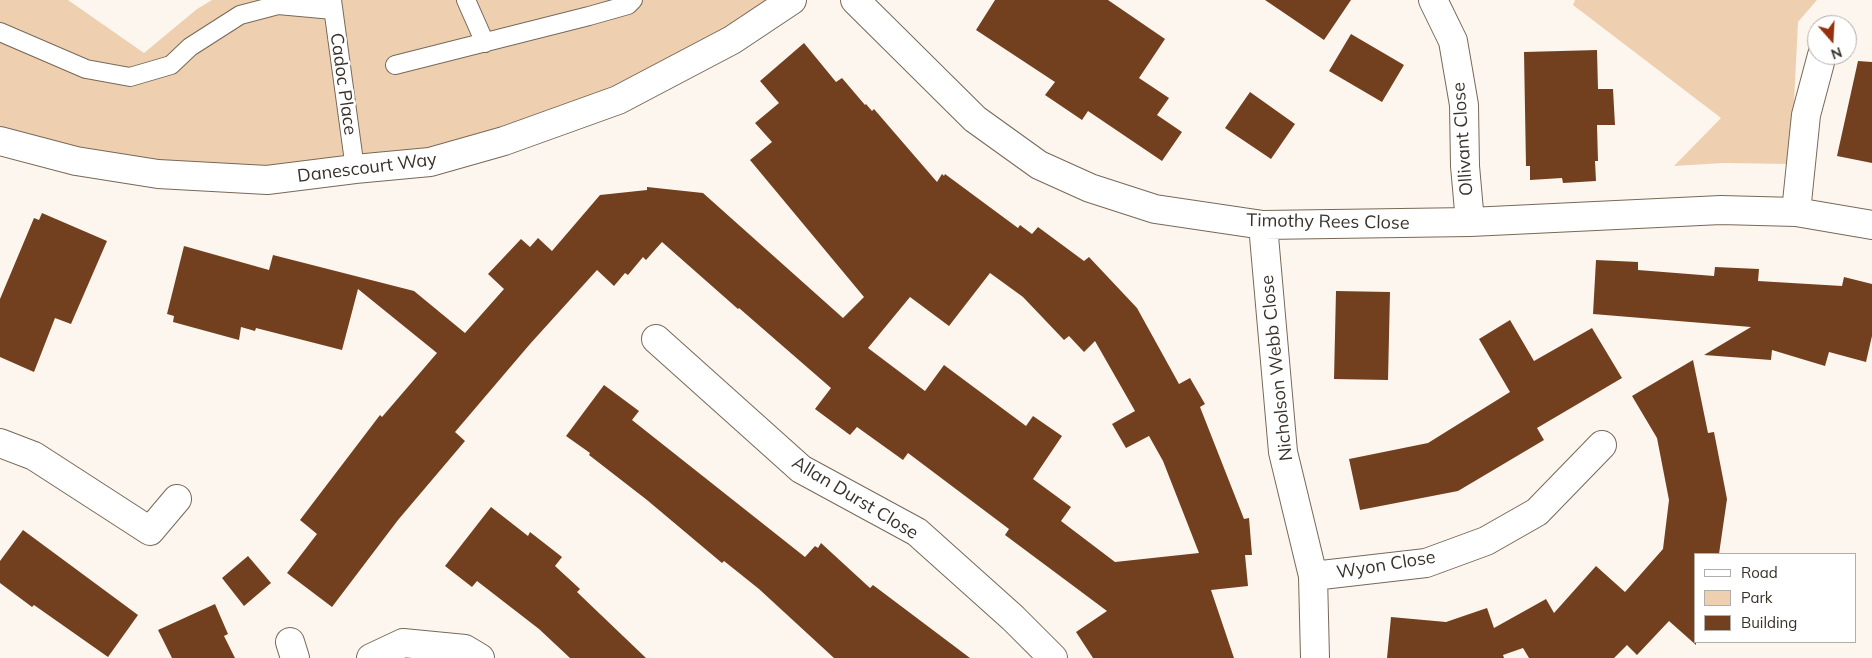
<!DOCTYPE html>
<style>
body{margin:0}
#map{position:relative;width:1872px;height:658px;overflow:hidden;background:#fdf6ee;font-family:Mulish,sans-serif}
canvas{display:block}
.legend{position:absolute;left:1694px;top:553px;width:162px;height:90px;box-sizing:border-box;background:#fff;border:1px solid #b0adaa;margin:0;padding:6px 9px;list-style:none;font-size:15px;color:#39322b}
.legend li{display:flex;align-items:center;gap:10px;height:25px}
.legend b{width:25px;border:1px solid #b0adaa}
.north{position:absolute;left:1807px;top:15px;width:50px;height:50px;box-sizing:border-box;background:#fff;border:1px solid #b0adaa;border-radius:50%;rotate:161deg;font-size:14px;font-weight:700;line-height:20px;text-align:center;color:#39322b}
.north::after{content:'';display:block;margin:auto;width:18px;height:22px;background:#97300c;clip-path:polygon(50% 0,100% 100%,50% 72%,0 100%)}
</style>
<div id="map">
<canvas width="1872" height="658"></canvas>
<ul class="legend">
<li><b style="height:6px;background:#fff"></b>Road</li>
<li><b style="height:14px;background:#eed0b1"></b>Park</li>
<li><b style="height:14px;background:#73401f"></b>Building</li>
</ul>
<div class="north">N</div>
</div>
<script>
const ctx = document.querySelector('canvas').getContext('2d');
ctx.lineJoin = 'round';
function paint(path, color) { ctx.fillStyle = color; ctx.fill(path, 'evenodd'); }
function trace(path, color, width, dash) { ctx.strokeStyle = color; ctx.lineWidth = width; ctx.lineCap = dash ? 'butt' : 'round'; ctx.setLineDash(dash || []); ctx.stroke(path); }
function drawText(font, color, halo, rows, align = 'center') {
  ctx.font = font + ' Mulish,sans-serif'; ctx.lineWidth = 5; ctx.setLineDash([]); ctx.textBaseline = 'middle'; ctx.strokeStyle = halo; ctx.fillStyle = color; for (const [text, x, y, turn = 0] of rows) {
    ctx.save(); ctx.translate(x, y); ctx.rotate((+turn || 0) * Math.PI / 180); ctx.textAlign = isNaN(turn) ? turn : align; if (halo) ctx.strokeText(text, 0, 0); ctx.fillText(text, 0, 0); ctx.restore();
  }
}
paint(new Path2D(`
 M 0,0 L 68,0 L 144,53 L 197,9 L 212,0 L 792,0 L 504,141 L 267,180 L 0,141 Z
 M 1575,0 L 1817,0 L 1798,22 L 1791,164 L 1723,163 L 1674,166 L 1721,118 L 1573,5 Z`), '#eed0b1');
paint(new Path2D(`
 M 995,0 L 1108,0 L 1165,39 L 1139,78 L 1169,98 L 1157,115 L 1182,132 L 1162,161 L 1088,111 L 1082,120 L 1045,95 L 1055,82 L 976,30 Z
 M 1265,0 L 1351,0 L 1324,40 Z
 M 1351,34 L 1404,65 L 1382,102 L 1329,71 Z
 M 804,43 L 836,82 L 842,78 L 865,105 L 866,104 L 872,111 L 874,109 L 937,182 L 942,174 L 944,176 L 945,174 L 1018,228 L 1020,225 L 1032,234 L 1038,227 L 1084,261 L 1089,257 L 1137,308 L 1179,384 L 1190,378 L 1205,404 L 1200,407 L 1244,519 L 1249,518 L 1252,555 L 1245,555 L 1248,586 L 1211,590 L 1234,658 L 1093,658 L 1076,632 L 1107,611 L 1005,535 L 1009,529 L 908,453 L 903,460 L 857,427 L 850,435 L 815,409 L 831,388 L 739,308 L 738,309 L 662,242 L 646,260 L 643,257 L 628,275 L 625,273 L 614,286 L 597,270 L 530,344 L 455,432 L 465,441 L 398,520 L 332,607 L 287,573 L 317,534 L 300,520 L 380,415 L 382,417 L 437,353 L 358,289 L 342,350 L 256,328 L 255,331 L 241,327 L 239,340 L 173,322 L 174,316 L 167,314 L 184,246 L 269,270 L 273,255 L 414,291 L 465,333 L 504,289 L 488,274 L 521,239 L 530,247 L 538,238 L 552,251 L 600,195 L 647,190 L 647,187 L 703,193 L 843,318 L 864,297 L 750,160 L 772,142 L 755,123 L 779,103 L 760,81 ZM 990,273 L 1023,297 L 1064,340 L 1069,336 L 1084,352 L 1095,341 L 1135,411 L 1112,424 L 1126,448 L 1149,436 L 1163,461 L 1199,553 L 1115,562 L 1061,521 L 1071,507 L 1033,479 L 1062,436 L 1033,416 L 1026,426 L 944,365 L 925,391 L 868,348 L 910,297 L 949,326 Z
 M 1597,50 L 1598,89 L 1613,89 L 1615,125 L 1597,125 L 1598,161 L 1595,161 L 1596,181 L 1563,183 L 1562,178 L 1530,180 L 1530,166 L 1526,166 L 1524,52 Z
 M 1858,61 L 1872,62 L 1872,163 L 1837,156 Z
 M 1250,92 L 1295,124 L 1271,159 L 1225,128 Z
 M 42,213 L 107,241 L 71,324 L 55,318 L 34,372 L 0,357 L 0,299 L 34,218 L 39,220 Z
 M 1596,260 L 1638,262 L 1638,270 L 1714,276 L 1715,267 L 1759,269 L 1758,281 L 1842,286 L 1844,277 L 1872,284 L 1872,336 L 1866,362 L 1829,352 L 1825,366 L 1772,350 L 1771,360 L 1704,355 L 1751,327 L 1593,314 Z
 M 1336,291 L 1390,292 L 1388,380 L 1334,379 Z
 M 1510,320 L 1534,361 L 1592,328 L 1622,378 L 1537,428 L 1544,440 L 1458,491 L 1360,510 L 1349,459 L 1428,443 L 1510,392 L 1479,339 Z
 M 1693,360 L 1708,433 L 1714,432 L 1727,499 L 1719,554 L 1696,554 L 1696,645 L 1669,621 L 1637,655 L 1627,645 L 1614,658 L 1529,658 L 1523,648 L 1503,655 L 1504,658 L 1387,658 L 1391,617 L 1446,622 L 1487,608 L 1494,628 L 1546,599 L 1554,613 L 1596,566 L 1625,592 L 1663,549 L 1669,500 L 1657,438 L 1632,396 Z
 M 604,385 L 639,411 L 632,420 L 805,557 L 815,546 L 818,548 L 821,543 L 870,588 L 873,585 L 970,658 L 834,658 L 759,589 L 724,561 L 722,563 L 647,500 L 589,455 L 590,453 L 566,436 Z
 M 491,507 L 528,536 L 530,532 L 562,557 L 555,566 L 580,589 L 577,592 L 646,658 L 570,658 L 539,629 L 477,581 L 472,587 L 445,566 Z
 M 23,530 L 138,615 L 108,657 L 34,605 L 32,607 L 0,583 L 0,561 Z
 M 248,556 L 271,583 L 244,606 L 222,578 Z
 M 215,604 L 228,634 L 224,636 L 235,658 L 172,658 L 158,630 Z`), '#73401f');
const lane = new Path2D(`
 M 332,0 L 355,169
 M 466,0 L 485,43
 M 0,32 L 86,69 L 130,77 L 171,65 L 190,47 L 240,15 L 278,5 L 333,10
 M 395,65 L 589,16 L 628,5 L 633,0`);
const street = new Path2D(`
 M 855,0 L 975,119 L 1039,165 L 1090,188 L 1155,209 L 1263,225 L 1470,222 L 1721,210 L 1796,212 L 1872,225
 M 1433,0 L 1453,41 L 1464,105 L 1465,166 L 1470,222
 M 0,141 L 76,161 L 158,174 L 267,180 L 355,169 L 430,162 L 504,141 L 618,100 L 732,40 L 792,0
 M 1796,212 L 1806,115 L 1822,55
 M 1263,225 L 1283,452 L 1313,576 L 1315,658
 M 656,339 L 801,469 L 917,532 L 1013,618 L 1053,658
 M 0,443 L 34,456 L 150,531 L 177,499
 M 1313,576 L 1426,563 L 1486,541 L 1537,512 L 1602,445
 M 290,642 L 295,658
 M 371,658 L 403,643 L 465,649 L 480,658`);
trace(lane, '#786857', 20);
trace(street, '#786857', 30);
trace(lane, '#fff', 18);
trace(street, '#fff', 28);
drawText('18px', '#39322b', '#fff', [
 ["Cadoc Place",343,84,82],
 ["Ollivant Close",1463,139,-94],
 ["Danescourt Way",367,168,-7],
 ["Timothy Rees Close",1328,222,1],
 ["Nicholson Webb Close",1277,368,-96],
 ["Allan Durst Close",855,498,31],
 ["Wyon Close",1386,565,-9]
]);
</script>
